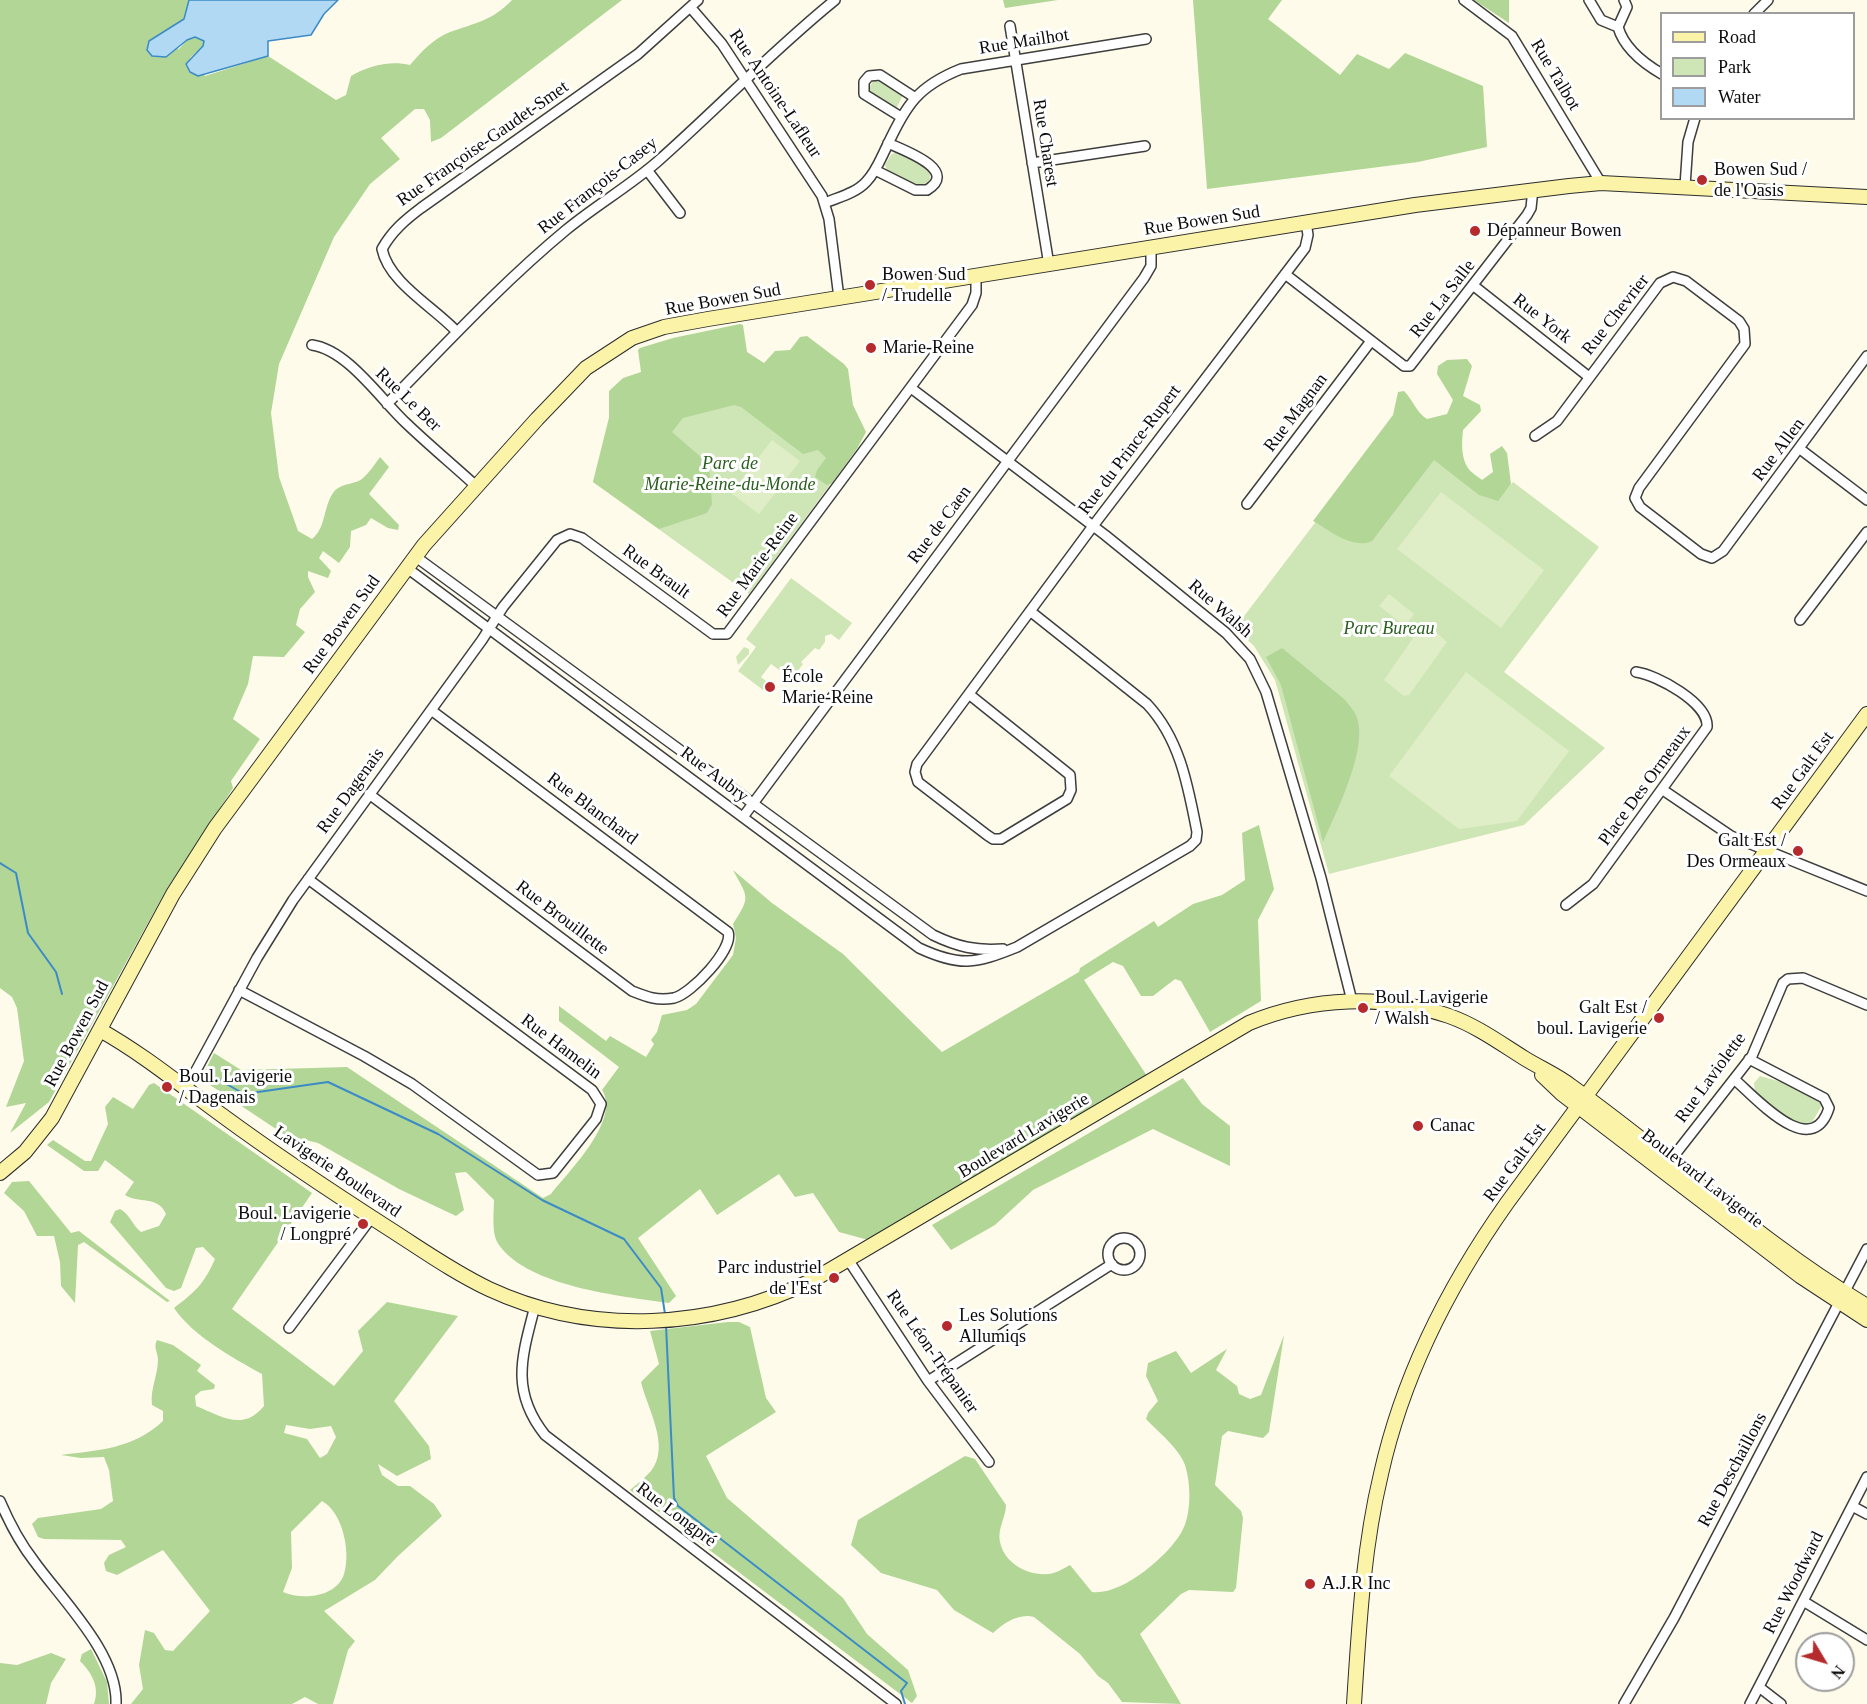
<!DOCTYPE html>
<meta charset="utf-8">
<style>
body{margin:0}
#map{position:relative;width:1867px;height:1704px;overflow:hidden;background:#fefbea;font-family:Georgia,serif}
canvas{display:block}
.legend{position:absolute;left:1660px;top:12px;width:195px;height:108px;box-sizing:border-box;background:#fff;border:2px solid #9d9d9d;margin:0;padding:8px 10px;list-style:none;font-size:18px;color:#0b0b0b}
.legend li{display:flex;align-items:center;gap:12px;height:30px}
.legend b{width:30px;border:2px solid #9d9d9d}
.north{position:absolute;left:1795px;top:1632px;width:60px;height:60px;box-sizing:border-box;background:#fff;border:2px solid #9d9d9d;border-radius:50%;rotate:128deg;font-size:16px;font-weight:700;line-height:24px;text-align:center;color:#0b0b0b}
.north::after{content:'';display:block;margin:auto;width:21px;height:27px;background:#b42a2d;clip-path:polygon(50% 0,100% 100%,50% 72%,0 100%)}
</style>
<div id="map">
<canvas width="1867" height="1704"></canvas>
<ul class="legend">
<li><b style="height:8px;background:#fbf4a8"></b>Road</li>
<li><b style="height:16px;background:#cee6b6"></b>Park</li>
<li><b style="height:16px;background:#b1d9f3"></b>Water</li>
</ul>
<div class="north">N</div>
</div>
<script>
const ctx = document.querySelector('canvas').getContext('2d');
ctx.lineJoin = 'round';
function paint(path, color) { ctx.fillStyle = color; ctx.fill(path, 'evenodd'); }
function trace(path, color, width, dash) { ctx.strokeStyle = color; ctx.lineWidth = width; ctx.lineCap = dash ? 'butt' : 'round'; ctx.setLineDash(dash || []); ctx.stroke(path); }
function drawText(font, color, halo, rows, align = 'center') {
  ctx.font = font + ' Georgia,serif'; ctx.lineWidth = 6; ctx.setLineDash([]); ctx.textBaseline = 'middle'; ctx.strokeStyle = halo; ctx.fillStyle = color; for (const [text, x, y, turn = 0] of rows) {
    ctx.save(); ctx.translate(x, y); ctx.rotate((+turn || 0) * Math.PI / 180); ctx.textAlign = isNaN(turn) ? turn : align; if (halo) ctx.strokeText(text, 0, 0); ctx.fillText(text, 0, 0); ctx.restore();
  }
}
paint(new Path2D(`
 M 873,81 L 882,81 L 903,95 L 896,109 L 871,94 L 869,88 Z
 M 897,151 L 930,171 L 930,182 C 917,191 900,178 888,172 L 885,165 L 891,155 Z
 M 832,355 L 858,447 L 749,594 L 593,482 L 609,418 Z
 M 1397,415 L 1502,495 L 1513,482 L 1599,547 L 1504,672 L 1605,748 L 1524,825 L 1329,874 L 1275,680 L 1254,646 L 1235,628 Z
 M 791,578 L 852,623 L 839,640 L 831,634 L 825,636 L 825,642 L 819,650 L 815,648 L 801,662 L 803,664 L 797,672 L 799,675 L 797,677 L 793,674 L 790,678 L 771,664 L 761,677 L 768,683 L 763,690 L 738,671 L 756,647 L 746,639 Z
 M 744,647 L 749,649 L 749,654 L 738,665 L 736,657 Z
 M 1760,1076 L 1785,1083 L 1819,1099 L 1821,1107 L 1812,1122 L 1805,1125 L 1787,1118 L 1755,1092 L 1754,1083 Z`), '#cee6b6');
paint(new Path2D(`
 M 0,0 L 189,0 L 178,50 L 187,40 L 195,36 L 204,41 L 203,46 L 190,58 L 205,76 L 268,56 L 336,100 L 346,95 L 351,76 C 368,66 390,60 410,65 C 420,53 434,38 450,32 C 475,23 492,21 512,0 L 622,0 L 441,138 L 431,142 L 430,120 L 424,109 L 415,109 L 381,138 L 400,159 L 370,184 L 334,237 L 279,364 L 271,413 L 279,477 L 298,531 L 312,539 C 326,528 323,508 333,493 C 340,483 353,485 362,479 C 369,473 375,464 380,457 L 389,467 L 369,494 L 399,525 L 398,530 L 388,528 L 371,518 L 366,525 L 351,531 L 350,547 L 339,563 L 323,551 L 319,558 L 331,571 L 328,578 L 308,571 L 308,577 L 315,592 L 300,609 L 296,625 L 305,632 L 284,657 L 253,656 L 248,684 L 233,719 L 260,739 L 231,781 L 233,788 L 165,892 L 49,1102 L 10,1133 L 26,1103 L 6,1107 L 24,1061 L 17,1008 L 12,997 L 0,988 Z
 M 1003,0 L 1058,0 L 1005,8 Z
 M 1193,0 L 1282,0 L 1268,19 L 1340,75 L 1357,54 L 1389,69 L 1405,53 L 1483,86 L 1487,147 L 1418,162 L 1207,189 Z
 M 1474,0 L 1509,0 L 1509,23 Z
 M 740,324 L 743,325 L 747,352 L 764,363 L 775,351 L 790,350 L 800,337 L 807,336 L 844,364 L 848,369 L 853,405 L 866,432 L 858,447 L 832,483 L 827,485 L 815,477 L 817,470 L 826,458 L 818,450 L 803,454 L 741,407 L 734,405 L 683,418 L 672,432 L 709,464 L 712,504 L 707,513 L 659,529 L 593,482 L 609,418 L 609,391 L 623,378 L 641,372 L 638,350 L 640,348 L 673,338 Z
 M 1467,359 L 1472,366 L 1463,396 L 1480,405 L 1481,411 L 1463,430 C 1461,451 1461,469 1482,480 L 1493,472 L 1490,454 L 1502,446 L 1507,453 L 1511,484 L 1498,501 L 1479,495 L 1434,460 L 1372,541 C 1353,550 1329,530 1313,521 L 1393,415 L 1398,392 L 1404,391 C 1413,400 1416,412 1427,419 L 1447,414 L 1453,400 L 1437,374 L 1438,366 L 1447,360 Z
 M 1282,648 L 1344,699 C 1349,705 1355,711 1357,718 C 1368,749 1336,813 1323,842 L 1281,685 L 1266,657 Z
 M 1259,825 L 1274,889 L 1258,920 L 1261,1001 L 1210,1032 L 1181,981 L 1175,979 L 1153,996 L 1141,996 L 1123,966 L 1113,962 L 1084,980 L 1147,1076 L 872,1241 L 839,1232 L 813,1193 L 795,1197 L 779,1174 L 717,1215 L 700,1189 L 638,1238 L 676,1296 L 669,1303 C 621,1296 529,1287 499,1245 C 491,1234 494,1213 494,1200 L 466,1172 L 455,1173 L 464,1210 L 456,1216 L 399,1189 L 318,1143 L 285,1135 L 201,1079 L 214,1053 L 241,1070 L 347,1067 L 543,1198 L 551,1194 C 569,1171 621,1120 602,1090 L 619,1067 L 559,1021 L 559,1006 L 606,1041 L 610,1036 L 646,1057 L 654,1044 L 651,1040 L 657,1032 L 662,1015 L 687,1010 L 696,1004 L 733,955 L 736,938 L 733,924 C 751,896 748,898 733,870 L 772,903 L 843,954 L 942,1052 L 1079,972 L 1080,968 L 1154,921 L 1158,927 L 1193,904 L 1222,895 L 1245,880 L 1242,833 Z
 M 1183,1078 L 1202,1104 L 1230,1126 L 1230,1166 L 1153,1129 L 1033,1190 L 995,1225 L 951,1250 L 932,1225 Z
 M 154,1083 L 312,1193 L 232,1309 L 334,1386 L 363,1351 L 358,1331 L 387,1302 L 458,1316 L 394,1401 L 429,1446 L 431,1459 L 397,1476 L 378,1464 L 382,1475 L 398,1486 L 410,1486 L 434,1504 L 442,1516 L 398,1556 L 375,1580 L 324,1611 L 355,1641 L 348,1650 L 333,1704 L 318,1704 L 305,1697 L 292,1704 L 131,1704 L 143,1689 L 139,1665 L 145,1630 L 154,1633 L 165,1650 L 173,1651 L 210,1611 L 163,1550 L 117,1575 L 106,1571 L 104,1563 L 109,1555 L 126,1547 L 121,1540 L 44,1539 L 38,1537 L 32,1524 L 38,1518 L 101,1509 L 113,1501 L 109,1470 L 104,1457 L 81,1458 L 61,1455 C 99,1450 133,1449 163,1421 L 163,1411 L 152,1405 C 150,1389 158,1375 158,1360 C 158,1352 153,1348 157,1340 L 173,1345 L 201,1365 L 197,1371 L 215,1385 L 214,1389 L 201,1391 L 195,1396 L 196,1406 C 221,1416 243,1432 264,1406 L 262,1374 C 233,1358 193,1336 174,1308 C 195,1292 204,1284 215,1259 L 203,1247 L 196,1248 L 181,1288 L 174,1291 L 166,1288 L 110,1222 L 115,1211 L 120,1209 C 130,1214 132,1225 141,1232 L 159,1226 L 166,1214 C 158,1195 138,1204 125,1195 L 134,1182 L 105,1160 L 98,1171 L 84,1171 L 47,1145 L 53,1140 L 85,1161 L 91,1161 L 108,1124 L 105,1107 L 113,1097 L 133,1109 L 149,1085 ZM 286,1425 L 310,1429 L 331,1426 L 336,1437 L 327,1454 L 320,1458 L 307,1439 L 284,1433 ZM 322,1501 C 343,1512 352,1555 343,1577 C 333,1598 301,1600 283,1592 L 292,1568 L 291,1532 Z
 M 29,1181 L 71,1233 L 79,1231 L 170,1301 L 167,1302 L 84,1242 L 78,1245 L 75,1303 L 61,1286 L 60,1262 L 54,1236 L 37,1236 L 24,1211 L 4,1193 L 12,1182 Z
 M 728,1322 L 739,1322 L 750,1327 L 766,1398 L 776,1412 L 706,1456 L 727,1498 L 843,1598 L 867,1634 L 908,1670 L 917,1696 L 912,1703 L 630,1490 C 637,1484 645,1478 651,1471 C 671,1446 647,1408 641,1382 L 659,1364 L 650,1331 Z
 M 1284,1335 L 1269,1432 L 1263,1438 L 1228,1431 L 1222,1436 L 1215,1485 L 1241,1511 L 1243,1518 L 1236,1588 L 1233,1592 L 1189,1590 L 1181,1594 L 1140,1634 L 1181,1704 L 1122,1702 L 1108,1683 L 1098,1676 L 1080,1654 L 1034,1617 C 1019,1613 1004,1623 993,1633 L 954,1610 L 937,1590 L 881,1573 L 851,1545 L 858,1520 L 965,1456 L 975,1459 L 1006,1505 C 1006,1517 997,1529 1000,1542 C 1004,1563 1028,1576 1048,1574 C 1055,1574 1064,1568 1070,1565 L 1092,1592 C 1121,1596 1167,1557 1181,1533 C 1192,1515 1191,1484 1185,1465 C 1179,1448 1158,1432 1146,1419 L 1148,1413 L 1158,1401 L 1146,1376 L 1148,1363 L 1176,1351 L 1191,1373 L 1227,1349 L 1216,1370 L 1237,1386 L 1239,1394 L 1250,1399 L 1261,1395 Z
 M 91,1649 L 107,1682 L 109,1704 L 94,1704 C 100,1687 92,1673 80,1661 L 82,1654 Z
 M 51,1653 L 66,1659 L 51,1683 L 46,1704 L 0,1704 L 0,1663 L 17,1665 Z`), '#b1d696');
paint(new Path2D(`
 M 772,440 L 800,461 L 759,514 L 731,493 Z
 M 1441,492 L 1544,570 L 1501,628 L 1397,549 Z
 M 1389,594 L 1414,614 L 1405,626 L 1379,606 Z
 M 1422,625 L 1428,625 L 1447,642 L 1409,695 L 1404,696 L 1384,680 Z
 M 1466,672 L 1569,751 L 1517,821 L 1459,829 L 1389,776 Z`), '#dfeec7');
const water = new Path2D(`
 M 189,0 L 338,0 L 324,14 L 311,35 L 268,41 L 268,56 L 198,76 L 190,72 L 186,64 L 203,46 L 204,41 L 195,37 L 187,40 L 166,57 L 152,56 L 147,50 L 149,41 L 184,19 Z`);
paint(water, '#b1d9f3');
trace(water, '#3c8bc6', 1.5);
trace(new Path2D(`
 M 0,863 L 16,873 L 28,933 L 56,972 L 62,994
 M 209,1074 L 244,1094 L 328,1082 L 438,1134 L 542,1200 L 624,1239 L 661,1288 L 665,1314
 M 666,1325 L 674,1498 L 678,1506 L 907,1683 L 901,1691 L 905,1704`), '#3c8bc6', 2);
const street = new Path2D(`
 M 1464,0 L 1512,36 L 1601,183
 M 1589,0 L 1601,20 L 1618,27
 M 1624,0 L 1627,7 L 1618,27 C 1624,48 1643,63 1662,74
 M 691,8 L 722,44 L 822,196 L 829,219 L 839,298
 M 1754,14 L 1768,0
 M 1010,26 L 1049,265
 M 901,117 L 864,94 L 864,82 L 869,76 L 880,75 L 914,97
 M 1032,163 L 1145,146
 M 647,170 L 680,213
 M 875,170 L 915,190 L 927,190 C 960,170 903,150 888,143
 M 1685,186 L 1688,142 L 1695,118
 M 825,203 C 839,197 856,193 866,182 C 876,172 881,158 887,146 C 906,105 918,86 961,69 L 1146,39
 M 1285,274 L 1404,366 L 1410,366 L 1527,215 L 1531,208 L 1533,189
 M 1474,286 L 1589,377
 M 457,332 C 434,307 389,283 382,249 C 392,231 405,220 421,208 L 638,54 L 698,0
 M 312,345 C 348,350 381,400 407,424 C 429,445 453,465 476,486
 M 911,388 L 1105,535 L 1226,633 L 1250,659 L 1266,692 L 1321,878 L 1352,1001
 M 387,404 C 445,345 502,283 566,230 C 595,206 628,187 657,162 C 717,109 772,51 835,0
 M 1535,436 L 1557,421 L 1660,283 L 1673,277 L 1686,281 L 1739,321 L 1744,329 L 1745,344 L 1639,488 L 1635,498 L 1640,507 L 1701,554 L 1712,558 L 1723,551 L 1867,356
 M 1800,449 L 1867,500
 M 1247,504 L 1371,341
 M 416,557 L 933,935 C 958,947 976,951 1003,949
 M 407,568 L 919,948 C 960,967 975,964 1017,947 L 1190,846 L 1196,840 L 1197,832 C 1188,786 1180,739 1147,704 L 1030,611
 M 1800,620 L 1867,532
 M 970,695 L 1070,775 L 1071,790 L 1067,799 L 1001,839 L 993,839 L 987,835 L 918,782 L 915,772 L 917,764 L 1093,526 L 1305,248 L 1308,235 L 1306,222
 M 1663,790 L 1731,836 L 1867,891
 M 369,794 L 632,991 C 647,997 657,1001 674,998 C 691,994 734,949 728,932 L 431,710
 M 743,817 L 1144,278 L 1151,266 L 1151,247
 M 1566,905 L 1593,884 L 1707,727 C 1709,703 1657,675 1636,672
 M 239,990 L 364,1056 L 412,1084 L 538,1175 L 553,1173 L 596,1119 L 601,1104 L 592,1090 L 308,879
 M 1734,1079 C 1756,1098 1812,1162 1829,1108 L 1824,1098 L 1749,1059
 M 186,1089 L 257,958 L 293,900 L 482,640 L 503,607 L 557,540 L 570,534 L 582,538 L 713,634 L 727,634 L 972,305 L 976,293 L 976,276
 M 1666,1166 L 1752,1056 L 1783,983 L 1788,979 L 1803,978 L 1867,1005
 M1108 1254a16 16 0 1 1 32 0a16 16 0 1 1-32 0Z
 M 849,1261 L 928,1381 L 989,1462
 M 535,1306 C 522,1356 510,1391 545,1435 L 896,1704
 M 289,1328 L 372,1217
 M 928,1381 L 1112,1264
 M 0,1501 C 9,1522 20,1543 34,1561 C 62,1600 118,1654 116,1704
 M 1852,1506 L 1867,1514
 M 1803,1601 L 1867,1640
 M 1759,1687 L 1781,1704
 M 1624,1704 L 1674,1618 L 1867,1249
 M 1750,1704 L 1867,1477`);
const secondary = new Path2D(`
 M 100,1030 C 143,1054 183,1087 223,1116 C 276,1155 332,1192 388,1228 C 421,1249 453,1272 489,1289 C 592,1337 713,1329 813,1280 L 1249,1023 C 1312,997 1384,994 1449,1016 C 1477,1026 1500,1043 1524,1058 C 1540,1068 1557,1075 1571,1086 C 1671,1157 1761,1243 1867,1306
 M 1542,1075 L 1562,1094 L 1800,1276 L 1867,1320
 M 0,1173 L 25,1152 L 52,1118 L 173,894 L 215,828 L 424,545 L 537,419 L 586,368 L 632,338 L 664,327 L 708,319 L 1415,205 L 1569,186 L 1601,183 L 1867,197
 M 1354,1704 C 1359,1627 1363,1549 1381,1474 C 1403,1375 1449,1285 1507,1203 L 1867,714`);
trace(street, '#3e3e3e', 12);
trace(secondary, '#2d2d2d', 16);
trace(street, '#fff', 9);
trace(secondary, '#fbf4a8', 14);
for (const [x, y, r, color] of [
 [1702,180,6,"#b42a2d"],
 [1475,231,6,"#b42a2d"],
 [870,285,6,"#b42a2d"],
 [871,348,6,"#b42a2d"],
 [770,687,6,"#b42a2d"],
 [1798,851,6,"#b42a2d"],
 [1363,1008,6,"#b42a2d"],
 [1659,1018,6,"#b42a2d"],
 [167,1087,6,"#b42a2d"],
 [1418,1126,6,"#b42a2d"],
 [363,1224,6,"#b42a2d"],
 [834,1278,6,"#b42a2d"],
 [947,1326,6,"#b42a2d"],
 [1310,1584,6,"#b42a2d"]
]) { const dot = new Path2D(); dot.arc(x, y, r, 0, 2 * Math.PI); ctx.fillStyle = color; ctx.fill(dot); trace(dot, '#fff', 2); }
drawText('18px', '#0b0b0b', '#fff', [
 ["Rue Mailhot",1024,42,-9],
 ["Rue Talbot",1555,75,59],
 ["Rue Antoine-Lafleur",775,94,56],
 ["Rue Charest",1045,143,81],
 ["Rue Françoise-Gaudet-Smet",483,144,-35],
 ["Rue François-Casey",598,186,-38],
 ["Rue Bowen Sud",1202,221,-9],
 ["Rue La Salle",1443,299,-52],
 ["Rue Bowen Sud",723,300,-10],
 ["Rue Chevrier",1616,315,-52],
 ["Rue York",1542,319,38],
 ["Rue Le Ber",408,400,44],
 ["Rue Magnan",1296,413,-53],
 ["Rue du Prince-Rupert",1130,450,-53],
 ["Rue Allen",1779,450,-53],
 ["Rue de Caen",940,525,-53],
 ["Rue Marie-Reine",758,565,-54],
 ["Rue Brault",656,572,36],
 ["Rue Walsh",1220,609,41],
 ["Rue Bowen Sud",342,625,-54],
 ["Rue Galt Est",1803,771,-54],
 ["Rue Aubry",714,775,37],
 ["Place Des Ormeaux",1645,786,-54],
 ["Rue Dagenais",351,791,-54],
 ["Rue Blanchard",592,809,37],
 ["Rue Brouillette",562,918,37],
 ["Rue Bowen Sud",77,1034,-62],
 ["Rue Hamelin",561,1047,37],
 ["Rue Laviolette",1711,1078,-54],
 ["Boulevard Lavigerie",1024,1136,-31],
 ["Rue Galt Est",1515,1163,-54],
 ["Lavigerie Boulevard",337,1172,34],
 ["Boulevard Lavigerie",1702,1179,38],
 ["Rue Léon-Trépanier",932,1352,55],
 ["Rue Deschaillons",1733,1470,-62],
 ["Rue Longpré",676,1515,37],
 ["Rue Woodward",1794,1583,-63]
]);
drawText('18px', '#0b0b0b', '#fff', [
 ["Bowen Sud /",1714,170],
 ["de l'Oasis",1714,191],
 ["Dépanneur Bowen",1487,231],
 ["Bowen Sud",882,275],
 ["/ Trudelle",882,296],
 ["Marie-Reine",883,348],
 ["École",782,677],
 ["Marie-Reine",782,698],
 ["Galt Est /",1786,841,"right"],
 ["Des Ormeaux",1786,862,"right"],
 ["Boul. Lavigerie",1375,998],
 ["/ Walsh",1375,1019],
 ["Galt Est /",1647,1008,"right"],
 ["boul. Lavigerie",1647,1029,"right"],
 ["Boul. Lavigerie",179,1077],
 ["/ Dagenais",179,1098],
 ["Canac",1430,1126],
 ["Boul. Lavigerie",351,1214,"right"],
 ["/ Longpré",351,1235,"right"],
 ["Parc industriel",822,1268,"right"],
 ["de l'Est",822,1289,"right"],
 ["Les Solutions",959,1316],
 ["Allumiqs",959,1337],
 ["A.J.R Inc",1322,1584]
], 'left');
drawText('italic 18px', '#2b5f1f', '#fff', [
 ["Parc de",730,464],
 ["Marie-Reine-du-Monde",730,485],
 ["Parc Bureau",1389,629]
]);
</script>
